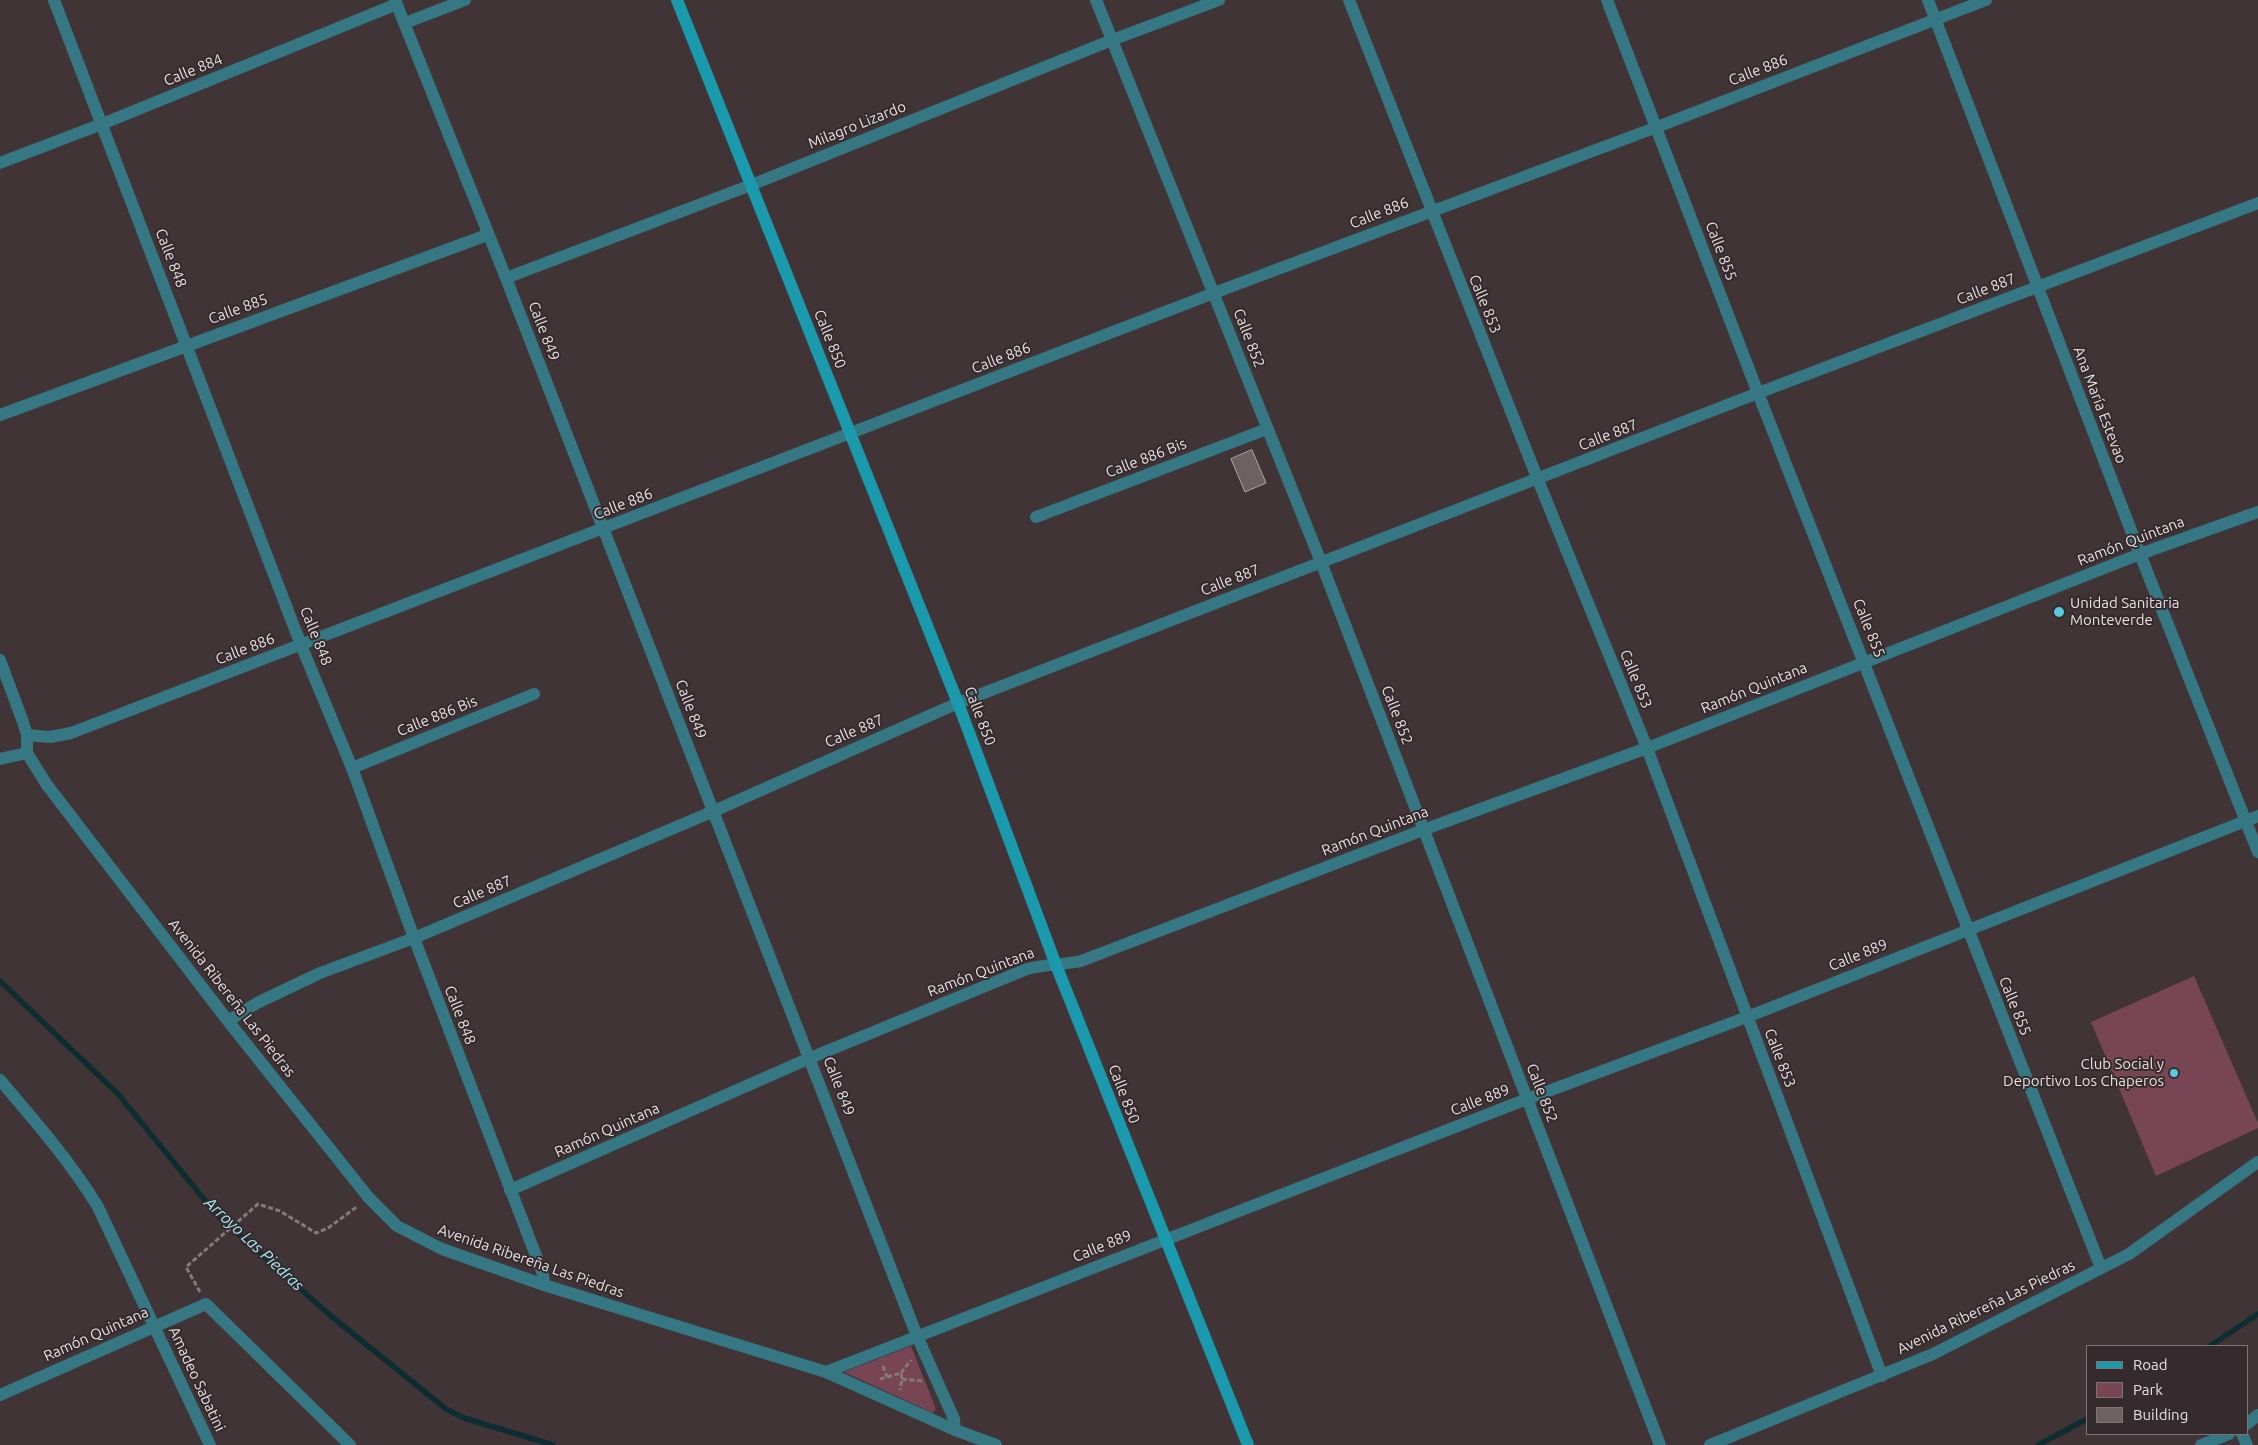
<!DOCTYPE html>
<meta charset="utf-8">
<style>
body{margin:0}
#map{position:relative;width:2258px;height:1445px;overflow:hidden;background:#403437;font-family:Ubuntu,sans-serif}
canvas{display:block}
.legend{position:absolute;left:2086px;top:1345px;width:162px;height:90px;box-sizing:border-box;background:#352a2d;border:1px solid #7c7375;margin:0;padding:6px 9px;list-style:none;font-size:15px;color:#e7e0e1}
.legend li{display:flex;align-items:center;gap:10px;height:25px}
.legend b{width:25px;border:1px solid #7c7375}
</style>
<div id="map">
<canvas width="2258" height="1445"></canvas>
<ul class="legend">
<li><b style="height:6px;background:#1b99ad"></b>Road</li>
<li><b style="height:14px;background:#784554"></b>Park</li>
<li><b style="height:14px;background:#6e6164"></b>Building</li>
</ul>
</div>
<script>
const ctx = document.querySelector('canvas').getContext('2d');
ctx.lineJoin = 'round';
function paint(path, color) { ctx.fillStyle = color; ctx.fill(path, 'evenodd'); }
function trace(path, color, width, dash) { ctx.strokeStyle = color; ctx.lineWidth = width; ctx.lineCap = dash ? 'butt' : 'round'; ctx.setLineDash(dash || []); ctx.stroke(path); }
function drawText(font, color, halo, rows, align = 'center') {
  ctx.font = font + ' Ubuntu,sans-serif'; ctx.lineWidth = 4; ctx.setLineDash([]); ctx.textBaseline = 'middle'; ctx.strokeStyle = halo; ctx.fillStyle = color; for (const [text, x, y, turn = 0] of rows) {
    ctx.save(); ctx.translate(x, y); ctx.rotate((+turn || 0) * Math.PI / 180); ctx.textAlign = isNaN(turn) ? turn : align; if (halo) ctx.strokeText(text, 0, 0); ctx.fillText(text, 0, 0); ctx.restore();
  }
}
paint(new Path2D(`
 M 2194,976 L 2258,1123 L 2258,1128 L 2156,1176 L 2091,1022 Z
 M 911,1346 L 936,1409 L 933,1413 L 844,1372 Z`), '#784554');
trace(new Path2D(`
 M 0,981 L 118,1094 L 217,1215 L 331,1316 L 446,1409 L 464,1418 L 553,1445
 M 2210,1346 L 2258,1314
 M 2038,1445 L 2087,1419`), '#0e2d32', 5.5);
const building = new Path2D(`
 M 1252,450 L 1266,483 L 1245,492 L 1231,459 Z`);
paint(building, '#6e6164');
trace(building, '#b0a3a6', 1);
trace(new Path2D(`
 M 200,1292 L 186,1267 L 258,1204 L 280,1211 L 316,1233 L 328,1228 L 358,1206
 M 883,1366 L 887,1377
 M 901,1373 L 911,1360
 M 880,1379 L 901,1373 L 902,1379 L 900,1390
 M 902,1379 L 922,1381`), '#847a7c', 3, [5, 2.5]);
trace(new Path2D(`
 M 54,0 L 301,645 L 352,768 L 414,938 L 543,1274 L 544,1285
 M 395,0 L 506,278 L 917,1336 L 954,1419 L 955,1430
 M 1096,0 L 1321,562 L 1660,1445
 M 1349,0 L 1538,480 L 1647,748 L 1882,1376
 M 1607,0 L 1758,393 L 2101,1268
 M 1928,0 L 2140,554 L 2258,852
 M 405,23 L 465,0
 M 0,163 L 102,124 L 397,4
 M 506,278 L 751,185 L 1112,40 L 1219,0
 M 0,415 L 487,235
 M 1036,517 L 1267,429
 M 0,660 L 23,722 L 27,735 L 27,753 L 47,785 L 228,1021 L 369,1198 L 397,1226 L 442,1249 L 544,1285 L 826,1372 L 955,1430 L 996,1445
 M 27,735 L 50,737 L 71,733 L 1214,293 L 1657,127 L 1986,0
 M 0,759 L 27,753
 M 352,768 L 534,694
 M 228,1021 L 257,1003 L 320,973 L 414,938 L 714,811 L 958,703 L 1758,393 L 2258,203
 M 0,1080 C 35,1121 70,1161 98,1207 L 210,1445
 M 510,1190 L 810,1058 L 1027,969 C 1045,964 1063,965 1081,961 L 1423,830 L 1647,748 L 2140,554 L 2258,512
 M 826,1372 L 1527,1099 L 1747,1017 L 2258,816
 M 0,1395 L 206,1304 L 350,1445
 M 2247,1424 L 2258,1415
 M 2242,1434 L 2247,1445
 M 1710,1445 L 1933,1354 L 2129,1254 L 2258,1162
 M 2201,1445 L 2229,1434`), '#357783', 12);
trace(new Path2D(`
 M 677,0 L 958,703 L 1056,965 L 1248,1445`), '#1b99ad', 12);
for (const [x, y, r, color] of [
 [2059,612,6,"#55cadf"],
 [2174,1073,5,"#55cadf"]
]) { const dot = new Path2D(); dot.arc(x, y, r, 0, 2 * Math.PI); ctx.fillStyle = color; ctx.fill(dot); trace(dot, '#352a2d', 2); }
drawText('15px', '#e7e0e1', '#352a2d', [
 ["Calle 884",193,70,-22],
 ["Calle 886",1758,70,-21],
 ["Milagro Lizardo",857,125,-22],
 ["Calle 886",1379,213,-21],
 ["Calle 855",1721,251,69],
 ["Calle 848",171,258,69],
 ["Calle 887",1986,289,-21],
 ["Calle 853",1485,304,68],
 ["Calle 885",238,309,-20],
 ["Calle 849",544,331,69],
 ["Calle 852",1249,338,69],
 ["Calle 850",830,339,68],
 ["Calle 886",1001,358,-21],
 ["Ana María Estevao",2100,405,69],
 ["Calle 887",1608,435,-21],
 ["Calle 886 Bis",1146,458,-21],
 ["Calle 886",623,504,-21],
 ["Ramón Quintana",2131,541,-21],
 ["Calle 887",1230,580,-21],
 ["Calle 855",1869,628,68],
 ["Calle 848",316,636,68],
 ["Calle 886",245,649,-21],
 ["Calle 853",1636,679,68],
 ["Ramón Quintana",1754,688,-22],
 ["Calle 849",691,709,69],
 ["Calle 852",1397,715,69],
 ["Calle 886 Bis",437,716,-22],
 ["Calle 850",980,716,69],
 ["Calle 887",854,731,-23],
 ["Ramón Quintana",1375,831,-21],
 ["Calle 887",482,892,-23],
 ["Calle 889",1858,955,-22],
 ["Ramón Quintana",981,972,-21],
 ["Avenida Ribereña Las Piedras",232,998,52],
 ["Calle 855",2015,1006,68],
 ["Calle 848",460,1015,69],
 ["Calle 853",1780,1058,69],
 ["Calle 849",839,1086,69],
 ["Calle 852",1542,1093,69],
 ["Calle 850",1124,1094,69],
 ["Calle 889",1480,1100,-21],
 ["Ramón Quintana",607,1130,-24],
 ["Calle 889",1102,1246,-22],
 ["Avenida Ribereña Las Piedras",531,1261,19],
 ["Avenida Ribereña Las Piedras",1986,1307,-26],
 ["Ramón Quintana",96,1334,-24],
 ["Amadeo Sabatini",197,1379,65]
]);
drawText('15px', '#e7e0e1', '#352a2d', [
 ["Unidad Sanitaria",2070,603],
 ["Monteverde",2070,620],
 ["Club Social y",2164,1064,"right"],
 ["Deportivo Los Chaperos",2164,1081,"right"]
], 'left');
drawText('italic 16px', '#a4ecfb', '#352a2d', [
 ["Arroyo Las Piedras",254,1244,43]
]);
</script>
